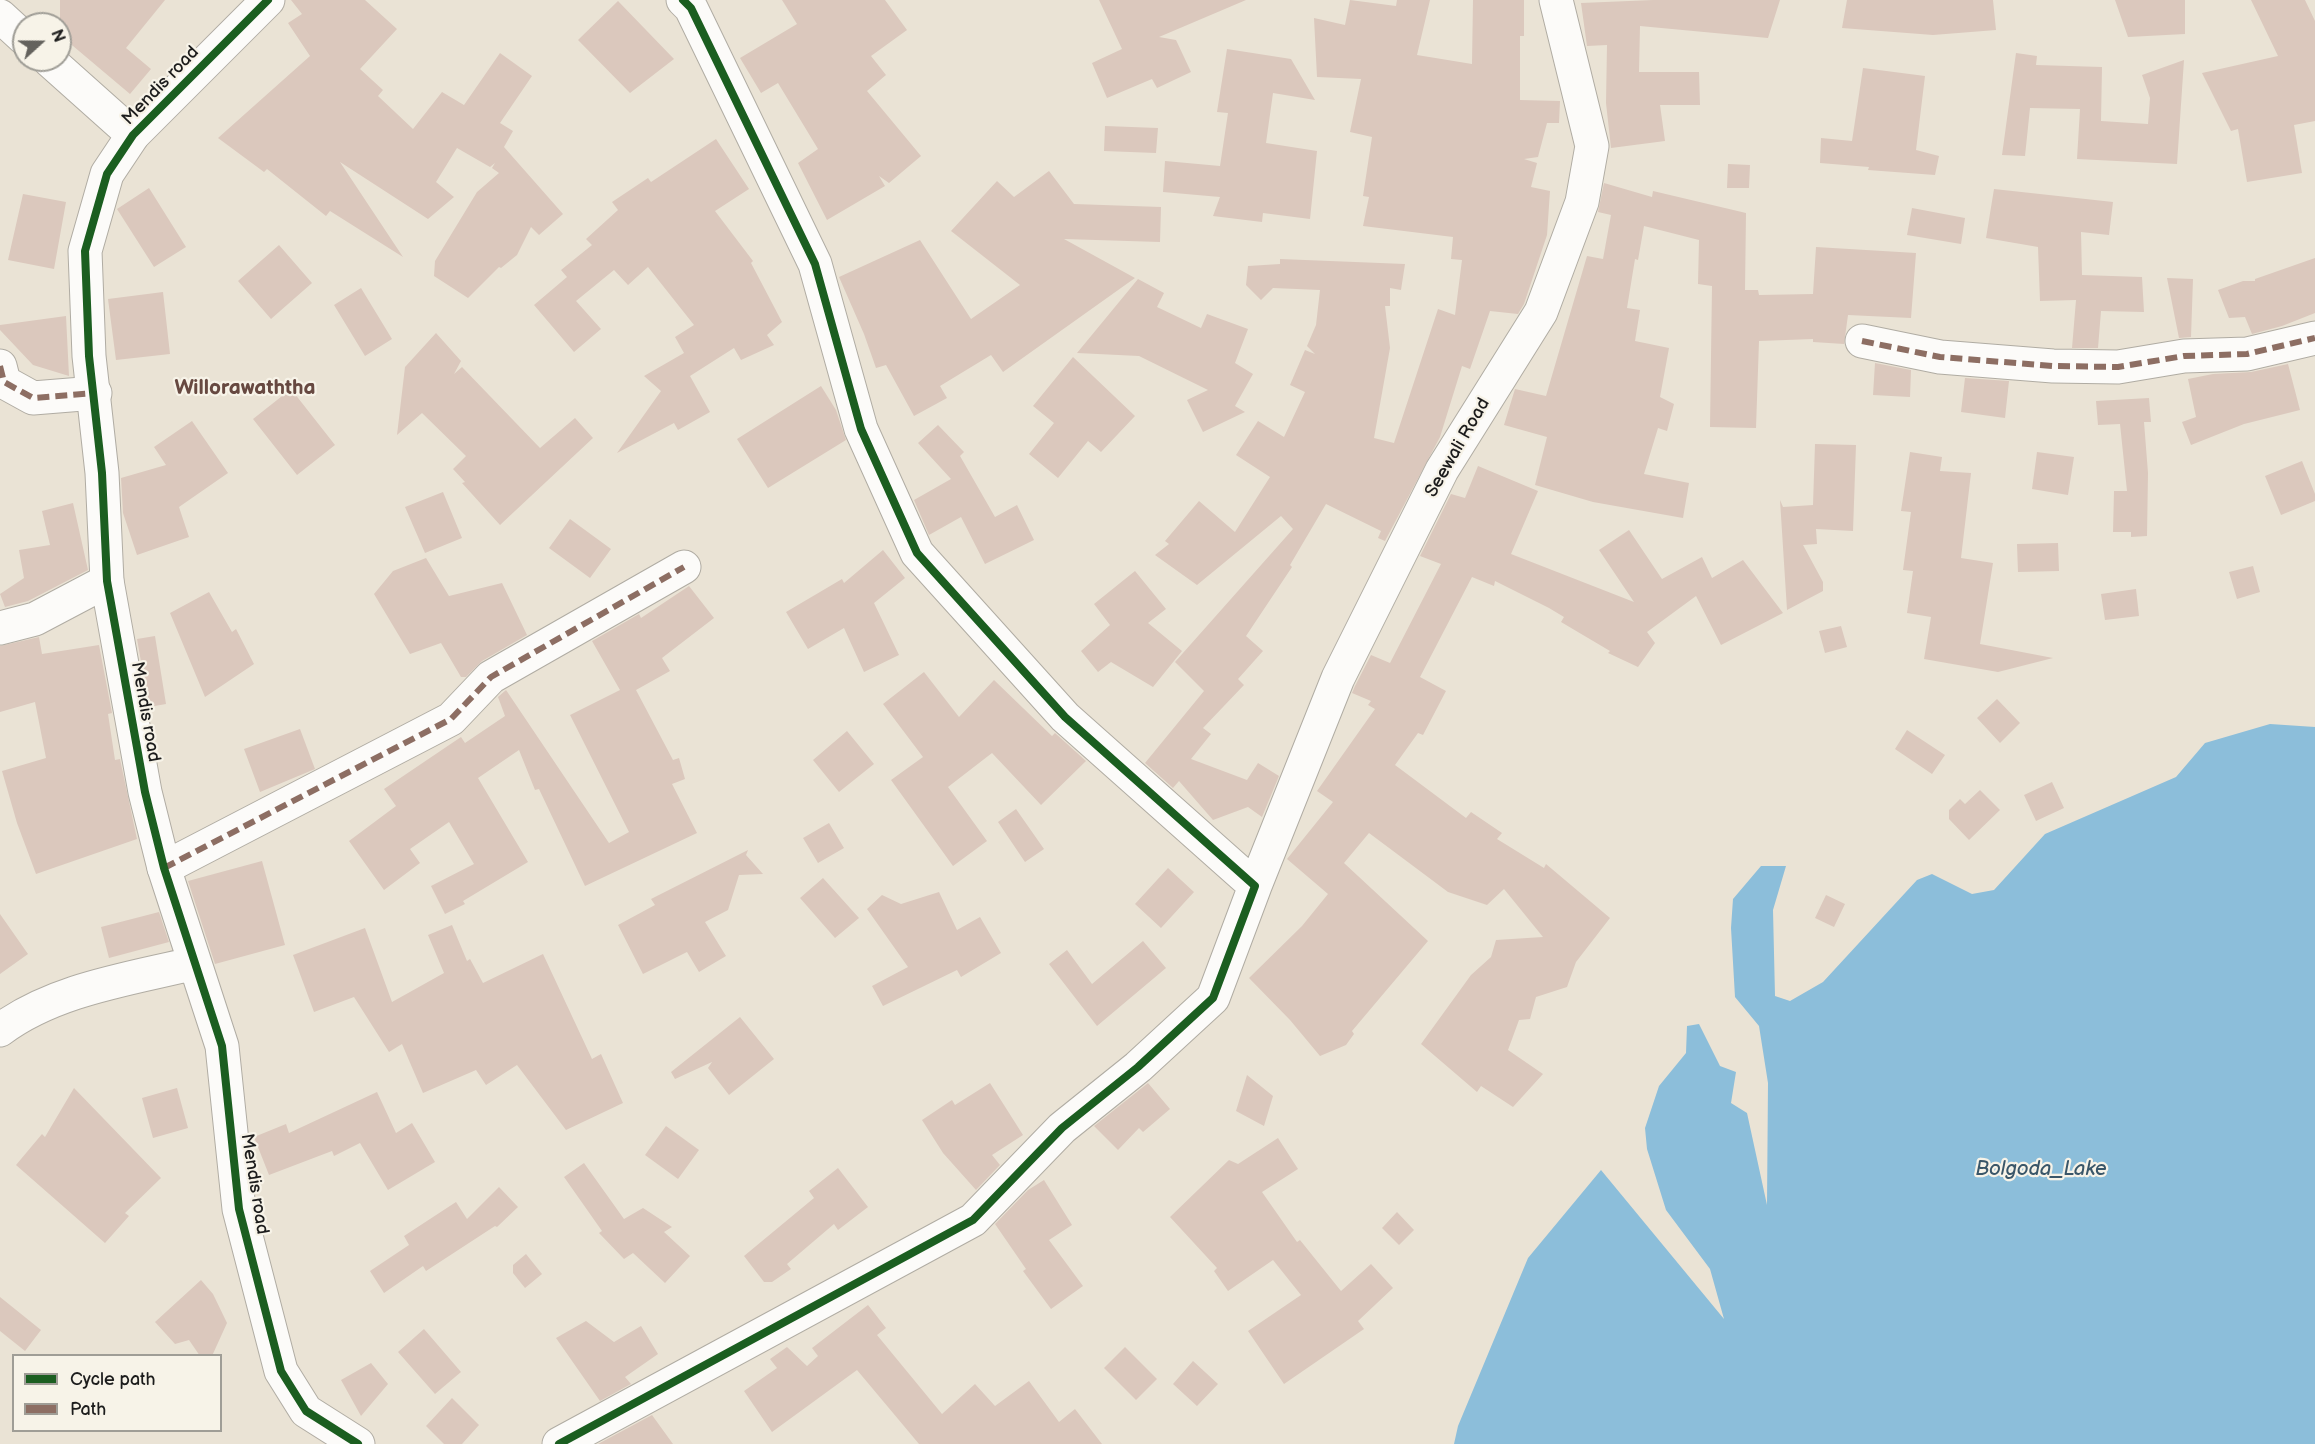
<!DOCTYPE html>
<style>
body{margin:0}
#map{position:relative;width:2315px;height:1444px;overflow:hidden;background:#eae3d5;font-family:"Balsamiq Sans",sans-serif}
canvas{display:block}
.legend{position:absolute;left:12px;top:1354px;width:210px;height:78px;box-sizing:border-box;background:#f7f3e8;border:2px solid #9f9d96;margin:0;padding:8px 10px;list-style:none;font-size:18px;color:#1c1c1c}
.legend li{display:flex;align-items:center;gap:12px;height:30px}
.legend b{width:30px;border:2px solid #9f9d96}
.north{position:absolute;left:12px;top:12px;width:60px;height:60px;box-sizing:border-box;background:#f7f3e8;border:2px solid #9f9d96;border-radius:50%;rotate:69deg;font-size:16px;font-weight:700;line-height:24px;text-align:center;color:#1c1c1c}
.north::after{content:'';display:block;margin:auto;width:21px;height:27px;background:#64625d;clip-path:polygon(50% 0,100% 100%,50% 72%,0 100%)}
</style>
<div id="map">
<canvas width="2315" height="1444"></canvas>
<ul class="legend">
<li><b style="height:8px;background:#1b5e20"></b>Cycle path</li>
<li><b style="height:8px;background:#8d6e63"></b>Path</li>
</ul>
<div class="north">N</div>
</div>
<script>
const ctx = document.querySelector('canvas').getContext('2d');
ctx.lineJoin = 'round';
function paint(path, color) { ctx.fillStyle = color; ctx.fill(path, 'evenodd'); }
function trace(path, color, width, dash) { ctx.strokeStyle = color; ctx.lineWidth = width; ctx.lineCap = dash ? 'butt' : 'round'; ctx.setLineDash(dash || []); ctx.stroke(path); }
function drawText(font, color, halo, rows, align = 'center') {
  ctx.font = font + ' "Balsamiq Sans",sans-serif'; ctx.lineWidth = 4.5; ctx.setLineDash([]); ctx.textBaseline = 'middle'; ctx.strokeStyle = halo; ctx.fillStyle = color; for (const [text, x, y, turn = 0] of rows) {
    ctx.save(); ctx.translate(x, y); ctx.rotate((+turn || 0) * Math.PI / 180); ctx.textAlign = isNaN(turn) ? turn : align; if (halo) ctx.strokeText(text, 0, 0); ctx.fillText(text, 0, 0); ctx.restore();
  }
}
paint(new Path2D(`
 M 2270,724 L 2315,727 L 2315,1444 L 1454,1444 L 1458,1426 L 1528,1258 L 1601,1170 L 1724,1319 L 1710,1269 L 1666,1210 L 1647,1149 L 1645,1128 L 1659,1086 L 1686,1053 L 1687,1026 L 1699,1024 L 1720,1066 L 1736,1072 L 1731,1103 L 1747,1113 L 1767,1205 L 1768,1083 L 1759,1026 L 1735,997 L 1731,928 L 1733,899 L 1761,866 L 1786,866 L 1773,910 L 1775,996 L 1790,1001 L 1823,982 L 1917,880 L 1932,874 L 1972,894 L 1994,890 L 2045,834 L 2176,777 L 2205,743 Z`), '#8cbeda');
paint(new Path2D(`
 M 60,0 L 165,0 L 126,48 L 151,69 L 130,94 L 60,35 Z
 M 291,0 L 365,0 L 397,29 L 360,69 L 383,90 L 378,96 L 413,129 L 442,92 L 464,105 L 500,53 L 532,76 L 500,123 L 513,131 L 504,147 L 563,214 L 539,235 L 531,227 L 517,255 L 501,268 L 499,267 L 468,298 L 434,276 L 435,261 L 477,192 L 499,173 L 492,168 L 495,163 L 490,167 L 457,148 L 436,182 L 454,197 L 428,219 L 340,162 L 403,257 L 330,211 L 326,216 L 267,169 L 264,172 L 218,138 L 310,56 L 288,23 L 302,14 Z
 M 782,0 L 885,0 L 907,30 L 871,56 L 886,75 L 867,91 L 921,156 L 889,183 L 879,176 L 885,186 L 827,220 L 798,163 L 818,149 L 778,83 L 761,93 L 740,58 L 797,24 Z
 M 1099,0 L 1246,0 L 1159,37 L 1176,40 L 1191,72 L 1157,88 L 1152,79 L 1107,98 L 1092,63 L 1122,49 Z
 M 1350,0 L 1396,6 L 1397,0 L 1430,0 L 1417,55 L 1472,64 L 1473,0 L 1524,0 L 1524,36 L 1520,36 L 1520,100 L 1560,101 L 1559,123 L 1547,123 L 1538,157 L 1524,159 L 1537,163 L 1531,187 L 1550,191 L 1547,235 L 1524,304 L 1518,314 L 1490,311 L 1470,369 L 1462,366 L 1440,437 L 1385,541 L 1378,538 L 1381,531 L 1326,504 L 1290,565 L 1292,567 L 1246,636 L 1263,651 L 1238,679 L 1244,685 L 1203,728 L 1211,734 L 1191,759 L 1247,780 L 1258,763 L 1279,776 L 1262,817 L 1248,807 L 1213,820 L 1179,781 L 1173,788 L 1145,763 L 1204,691 L 1175,662 L 1293,529 L 1281,516 L 1197,585 L 1155,555 L 1169,544 L 1165,541 L 1199,501 L 1235,532 L 1270,477 L 1236,455 L 1258,421 L 1284,437 L 1305,392 L 1290,385 L 1305,350 L 1315,354 L 1307,346 L 1316,325 L 1320,290 L 1273,288 L 1261,300 L 1246,285 L 1248,266 L 1280,264 L 1280,259 L 1405,264 L 1401,290 L 1390,288 L 1390,306 L 1385,306 L 1390,348 L 1374,438 L 1394,443 L 1438,309 L 1455,315 L 1462,260 L 1451,259 L 1453,237 L 1363,226 L 1369,197 L 1363,196 L 1372,137 L 1350,132 L 1361,79 L 1317,77 L 1314,18 L 1345,25 Z
 M 1653,0 L 1780,0 L 1768,38 L 1640,26 L 1639,72 L 1699,72 L 1700,105 L 1660,105 L 1665,141 L 1611,148 L 1606,103 L 1607,45 L 1587,46 L 1581,3 Z
 M 1847,0 L 1993,0 L 1996,30 L 1933,35 L 1842,28 Z
 M 2115,0 L 2185,0 L 2185,34 L 2128,37 Z
 M 2251,0 L 2305,0 L 2315,21 L 2315,121 L 2294,125 L 2302,173 L 2247,182 L 2238,129 L 2231,131 L 2202,73 L 2278,56 Z
 M 618,1 L 674,59 L 630,93 L 578,40 Z
 M 1227,49 L 1291,59 L 1315,100 L 1273,93 L 1266,143 L 1317,151 L 1310,219 L 1263,213 L 1262,222 L 1213,216 L 1220,197 L 1163,192 L 1165,161 L 1220,166 L 1228,113 L 1217,112 Z
 M 2016,53 L 2037,56 L 2036,65 L 2102,67 L 2101,121 L 2148,124 L 2150,98 L 2142,75 L 2184,60 L 2177,164 L 2077,159 L 2080,109 L 2030,108 L 2025,156 L 2002,155 Z
 M 1863,68 L 1925,76 L 1916,150 L 1939,156 L 1935,175 L 1868,170 L 1869,167 L 1820,163 L 1821,138 L 1852,141 Z
 M 1105,126 L 1158,128 L 1156,153 L 1104,151 Z
 M 716,139 L 749,189 L 715,211 L 753,261 L 751,263 L 782,322 L 767,335 L 774,345 L 741,360 L 734,348 L 690,376 L 710,412 L 678,430 L 674,423 L 617,453 L 661,391 L 644,376 L 684,353 L 675,337 L 694,325 L 648,267 L 628,285 L 614,270 L 576,301 L 601,329 L 574,352 L 534,305 L 567,277 L 561,270 L 592,245 L 586,239 L 618,210 L 612,202 L 648,178 L 651,182 Z
 M 1728,164 L 1750,165 L 1749,188 L 1727,188 Z
 M 1049,171 L 1074,204 L 1161,207 L 1160,242 L 1064,239 L 1135,278 L 1003,372 L 991,355 L 940,386 L 947,398 L 914,416 L 886,365 L 876,368 L 864,334 L 839,277 L 920,240 L 971,319 L 1020,285 L 951,231 L 997,181 L 1014,197 Z
 M 1604,183 L 1652,197 L 1653,191 L 1746,213 L 1745,290 L 1758,290 L 1759,295 L 1813,294 L 1816,247 L 1916,253 L 1911,318 L 1848,315 L 1844,344 L 1813,342 L 1813,339 L 1759,341 L 1756,428 L 1710,427 L 1712,286 L 1698,284 L 1699,240 L 1644,226 L 1638,260 L 1635,259 L 1627,308 L 1640,310 L 1635,341 L 1669,348 L 1660,397 L 1674,404 L 1667,431 L 1658,428 L 1644,474 L 1689,483 L 1683,518 L 1593,502 L 1535,485 L 1547,437 L 1504,425 L 1515,389 L 1546,396 L 1587,256 L 1603,259 L 1611,215 L 1598,212 Z
 M 149,188 L 186,247 L 154,267 L 117,209 Z
 M 1994,189 L 2113,202 L 2109,235 L 2081,232 L 2082,275 L 2142,277 L 2144,312 L 2101,311 L 2098,348 L 2072,348 L 2076,300 L 2040,301 L 2038,247 L 1986,238 Z
 M 23,194 L 66,202 L 54,269 L 8,260 Z
 M 1912,208 L 1965,218 L 1961,244 L 1907,235 Z
 M 279,245 L 312,283 L 271,319 L 238,281 Z
 M 2315,258 L 2315,313 L 2282,326 L 2252,334 L 2245,317 L 2229,318 L 2218,290 L 2243,281 L 2255,281 L 2255,279 Z
 M 2167,278 L 2193,279 L 2191,337 L 2179,338 Z
 M 1138,279 L 1164,293 L 1157,307 L 1201,328 L 1207,314 L 1248,329 L 1235,363 L 1253,374 L 1235,406 L 1245,412 L 1203,432 L 1187,400 L 1208,390 L 1139,356 L 1077,353 Z
 M 361,288 L 392,339 L 365,356 L 334,305 Z
 M 163,292 L 170,354 L 116,360 L 108,299 Z
 M 66,316 L 69,376 L 33,365 L 0,330 L 0,325 Z
 M 436,333 L 461,361 L 454,374 L 462,367 L 540,448 L 575,418 L 593,438 L 500,525 L 462,483 L 465,482 L 453,469 L 466,456 L 422,413 L 397,435 L 405,367 Z
 M 1073,357 L 1135,416 L 1101,452 L 1088,441 L 1058,478 L 1029,454 L 1054,423 L 1033,406 Z
 M 1875,363 L 1911,370 L 1910,397 L 1873,395 Z
 M 2288,364 L 2300,410 L 2244,424 L 2191,445 L 2182,422 L 2196,417 L 2188,379 L 2213,374 L 2251,372 Z
 M 1965,378 L 2009,381 L 2005,418 L 1961,412 Z
 M 821,386 L 836,410 L 846,440 L 768,488 L 737,439 Z
 M 291,389 L 335,445 L 297,475 L 253,419 Z
 M 2149,398 L 2151,422 L 2144,422 L 2148,473 L 2147,536 L 2131,537 L 2131,532 L 2113,532 L 2114,491 L 2127,491 L 2120,424 L 2098,425 L 2096,401 Z
 M 192,421 L 228,473 L 179,507 L 189,537 L 137,555 L 123,513 L 121,478 L 166,465 L 154,447 Z
 M 938,425 L 964,452 L 960,456 L 995,517 L 1017,505 L 1034,540 L 985,564 L 961,517 L 929,535 L 914,500 L 951,479 L 918,443 Z
 M 1815,444 L 1856,445 L 1853,531 L 1816,529 L 1817,544 L 1803,545 L 1823,582 L 1823,591 L 1787,610 L 1780,500 L 1783,507 L 1813,505 Z
 M 1910,452 L 1942,457 L 1940,471 L 1971,473 L 1961,558 L 1993,563 L 1980,644 L 2053,658 L 1998,672 L 1924,659 L 1931,617 L 1907,613 L 1913,571 L 1903,570 L 1911,512 L 1901,511 Z
 M 2037,452 L 2074,457 L 2068,495 L 2032,489 Z
 M 2302,461 L 2315,494 L 2315,501 L 2281,515 L 2265,476 Z
 M 1478,466 L 1538,491 L 1511,554 L 1634,602 L 1599,550 L 1629,530 L 1662,579 L 1702,557 L 1712,578 L 1743,560 L 1783,613 L 1721,645 L 1696,596 L 1647,632 L 1655,643 L 1638,667 L 1608,653 L 1610,651 L 1561,622 L 1564,617 L 1549,608 L 1495,581 L 1494,586 L 1472,577 L 1420,677 L 1446,691 L 1423,735 L 1418,733 L 1395,765 L 1466,818 L 1471,812 L 1502,833 L 1497,839 L 1544,868 L 1546,864 L 1610,918 L 1576,962 L 1567,987 L 1536,997 L 1530,1019 L 1519,1020 L 1508,1050 L 1543,1074 L 1513,1107 L 1481,1086 L 1477,1092 L 1421,1044 L 1471,975 L 1491,957 L 1496,940 L 1543,937 L 1504,889 L 1487,905 L 1448,892 L 1369,833 L 1344,863 L 1428,941 L 1352,1031 L 1354,1034 L 1346,1045 L 1320,1056 L 1290,1020 L 1249,978 L 1302,926 L 1328,894 L 1287,859 L 1333,802 L 1317,791 L 1375,709 L 1368,705 L 1371,701 L 1352,693 L 1355,686 L 1371,655 L 1390,663 L 1441,564 L 1420,556 L 1451,494 L 1465,498 Z
 M 443,492 L 462,538 L 425,553 L 405,507 Z
 M 73,503 L 88,570 L 28,601 L 5,607 L 0,594 L 24,578 L 19,550 L 50,545 L 42,511 Z
 M 570,519 L 611,549 L 590,578 L 549,548 Z
 M 2058,543 L 2059,571 L 2018,572 L 2017,544 Z
 M 883,550 L 905,578 L 874,603 L 899,655 L 864,672 L 844,628 L 808,649 L 786,612 L 842,579 L 844,583 Z
 M 426,558 L 449,596 L 502,583 L 527,635 L 482,661 L 466,677 L 461,677 L 441,643 L 410,654 L 374,594 L 393,571 Z
 M 2253,566 L 2260,592 L 2237,599 L 2229,572 Z
 M 1135,571 L 1166,609 L 1148,623 L 1182,651 L 1153,687 L 1111,662 L 1098,672 L 1081,651 L 1110,625 L 1094,604 Z
 M 689,586 L 714,618 L 662,658 L 670,671 L 636,690 L 673,760 L 679,758 L 685,779 L 672,784 L 697,833 L 585,886 L 539,789 L 535,790 L 519,750 L 478,778 L 528,862 L 463,901 L 465,904 L 445,914 L 431,886 L 474,864 L 449,822 L 410,849 L 420,863 L 384,890 L 349,841 L 396,806 L 384,789 L 461,737 L 465,743 L 505,716 L 498,697 L 506,690 L 609,843 L 629,832 L 570,715 L 620,690 L 592,641 L 639,614 L 641,618 Z
 M 2136,589 L 2139,616 L 2105,620 L 2101,594 Z
 M 209,592 L 232,632 L 236,629 L 254,664 L 205,697 L 170,613 Z
 M 1841,626 L 1847,647 L 1825,653 L 1819,631 Z
 M 155,636 L 166,704 L 149,707 L 137,639 Z
 M 39,637 L 42,654 L 99,645 L 112,713 L 108,714 L 115,760 L 120,759 L 137,839 L 36,874 L 17,823 L 2,771 L 46,758 L 35,702 L 0,712 L 0,646 Z
 M 924,672 L 959,717 L 994,680 L 1052,736 L 1055,733 L 1086,761 L 1041,805 L 992,753 L 948,787 L 987,841 L 953,866 L 891,780 L 923,757 L 883,704 Z
 M 1997,699 L 2020,723 L 2000,743 L 1977,718 Z
 M 300,729 L 315,769 L 260,792 L 244,749 Z
 M 1907,730 L 1945,755 L 1932,774 L 1895,749 Z
 M 847,731 L 874,764 L 839,792 L 813,760 Z
 M 2052,782 L 2064,808 L 2036,821 L 2024,795 Z
 M 1980,790 L 2000,810 L 1969,840 L 1949,819 L 1949,810 L 1960,799 L 1965,804 Z
 M 1016,809 L 1044,849 L 1025,862 L 998,822 Z
 M 829,823 L 844,848 L 818,863 L 803,838 Z
 M 748,850 L 746,855 L 763,874 L 739,875 L 728,910 L 705,922 L 726,956 L 699,972 L 687,952 L 643,974 L 618,925 L 655,905 L 651,899 Z
 M 262,861 L 285,945 L 215,964 L 188,881 Z
 M 1168,868 L 1194,892 L 1161,928 L 1135,904 Z
 M 823,878 L 859,918 L 835,938 L 800,898 Z
 M 939,892 L 957,930 L 980,917 L 1001,953 L 961,977 L 957,970 L 883,1006 L 872,986 L 908,967 L 867,909 L 882,895 L 901,904 Z
 M 1826,895 L 1845,904 L 1834,927 L 1815,918 Z
 M 159,912 L 169,942 L 109,958 L 101,927 Z
 M 0,914 L 28,954 L 0,974 Z
 M 452,925 L 467,961 L 470,959 L 483,983 L 543,954 L 592,1059 L 601,1054 L 623,1103 L 566,1130 L 517,1065 L 486,1085 L 476,1070 L 423,1093 L 402,1044 L 389,1052 L 354,997 L 314,1012 L 293,955 L 365,928 L 392,1002 L 444,973 L 428,935 Z
 M 1143,941 L 1166,968 L 1097,1026 L 1049,964 L 1067,950 L 1092,984 Z
 M 740,1017 L 774,1059 L 729,1095 L 708,1068 L 712,1062 L 675,1079 L 671,1072 Z
 M 1247,1075 L 1273,1096 L 1264,1126 L 1236,1111 Z
 M 990,1083 L 1023,1135 L 992,1155 L 1000,1165 L 976,1190 L 943,1153 L 922,1120 L 952,1100 L 955,1105 Z
 M 1148,1083 L 1170,1109 L 1143,1132 L 1139,1128 L 1118,1150 L 1094,1126 Z
 M 74,1088 L 161,1178 L 125,1213 L 129,1216 L 105,1243 L 16,1165 L 42,1134 L 45,1137 Z
 M 177,1088 L 188,1128 L 153,1138 L 142,1098 Z
 M 377,1092 L 396,1133 L 412,1123 L 435,1162 L 388,1190 L 360,1143 L 334,1156 L 332,1151 L 269,1175 L 254,1137 L 286,1124 L 289,1133 Z
 M 666,1126 L 699,1150 L 678,1179 L 645,1155 Z
 M 1278,1138 L 1298,1169 L 1262,1192 L 1297,1242 L 1300,1240 L 1341,1291 L 1371,1264 L 1393,1288 L 1358,1321 L 1364,1329 L 1284,1384 L 1248,1331 L 1301,1295 L 1273,1260 L 1228,1291 L 1214,1271 L 1217,1268 L 1170,1217 L 1229,1160 L 1238,1164 Z
 M 584,1163 L 624,1219 L 643,1208 L 672,1227 L 664,1232 L 690,1256 L 665,1283 L 633,1253 L 624,1259 L 599,1233 L 602,1231 L 564,1177 Z
 M 838,1168 L 868,1207 L 838,1230 L 834,1224 L 787,1264 L 791,1269 L 772,1282 L 764,1282 L 744,1256 L 814,1198 L 809,1191 Z
 M 1044,1180 L 1072,1225 L 1049,1240 L 1083,1286 L 1051,1309 L 1023,1271 L 1026,1269 L 995,1224 L 1028,1190 Z
 M 499,1187 L 518,1207 L 497,1227 L 495,1226 L 426,1271 L 423,1266 L 384,1293 L 370,1271 L 409,1245 L 404,1236 L 456,1202 L 467,1219 Z
 M 1397,1212 L 1414,1230 L 1399,1245 L 1382,1228 Z
 M 526,1254 L 542,1274 L 525,1288 L 513,1273 L 513,1265 Z
 M 201,1280 L 213,1294 L 227,1323 L 212,1356 L 200,1356 L 189,1340 L 175,1344 L 155,1322 Z
 M 0,1297 L 41,1330 L 25,1351 L 0,1331 Z
 M 868,1305 L 886,1328 L 877,1335 L 942,1414 L 975,1384 L 995,1406 L 1029,1381 L 1059,1422 L 1075,1409 L 1102,1444 L 919,1444 L 857,1370 L 772,1432 L 744,1391 L 777,1368 L 770,1359 L 787,1347 L 807,1366 L 818,1356 L 812,1348 Z
 M 586,1321 L 614,1342 L 641,1326 L 658,1354 L 625,1377 L 631,1384 L 600,1401 L 556,1338 Z
 M 424,1329 L 461,1372 L 435,1394 L 398,1352 Z
 M 1125,1347 L 1157,1379 L 1136,1400 L 1104,1368 Z
 M 1193,1361 L 1218,1384 L 1197,1406 L 1173,1384 Z
 M 371,1363 L 388,1384 L 361,1416 L 341,1380 Z
 M 452,1398 L 479,1425 L 462,1444 L 444,1444 L 426,1426 Z
 M 652,1415 L 673,1444 L 598,1444 Z`), '#dbc8bd');
const minor = new Path2D(`
 M 0,16 L 24,38
 M 49,60 L 133,135
 M 1862,341 L 1940,357 L 2053,366 L 2118,367 L 2184,356 L 2247,354 L 2315,338
 M 0,366 L 4,382 L 33,398 L 95,393
 M 0,628 L 35,619 L 107,581
 M 164,868 L 451,719 L 491,677 L 684,567
 M 1255,886 L 1338,678 L 1442,470 L 1541,312 L 1582,202 L 1592,146 L 1556,0
 M 559,1444 L 973,1220 L 1062,1128 L 1138,1067 L 1213,998 L 1255,886 L 1065,717 L 917,553 L 861,429 L 815,264 L 691,8 L 683,0`);
const tertiary = new Path2D(`
 M 268,0 L 133,135 L 107,174 L 85,251 L 89,356 L 102,473 L 107,581 L 145,792 L 164,868 L 222,1046 L 239,1209 L 281,1371 L 306,1411 L 358,1444
 M 0,1030 C 55,989 130,979 195,963`);
trace(minor, '#b0aca3', 35);
trace(tertiary, '#b0aca3', 35);
trace(minor, '#fcfbf9', 33);
trace(tertiary, '#fcfbf9', 33);
trace(new Path2D(`
 M 1862,341 L 1940,357 L 2053,366 L 2118,367 L 2184,356 L 2247,354 L 2315,338
 M 0,366 L 4,382 L 33,398 L 95,393
 M 164,868 L 451,719 L 491,677 L 684,567`), '#8d6e63', 6, [12, 6]);
trace(new Path2D(`
 M 268,0 L 133,135 L 107,174 L 85,251 L 89,356 L 102,473 L 107,581 L 145,792 L 164,868 L 222,1046 L 239,1209 L 281,1371 L 306,1411 L 358,1444
 M 559,1444 L 973,1220 L 1062,1128 L 1138,1067 L 1213,998 L 1255,886 L 1065,717 L 917,553 L 861,429 L 815,264 L 691,8 L 683,0`), '#1b5e20', 8);
drawText('18px', '#1c1c1c', '#f7f3e8', [
 ["Mendis road",161,86,-46],
 ["Seewali Road",1458,448,-60],
 ["Mendis road",145,712,80],
 ["Mendis road",254,1184,81]
]);
drawText('italic 20px', '#395669', '#f7f3e8', [
 ["Bolgoda_Lake",2041,1170]
]);
drawText('bold 21px', '#674941', '#f7f3e8', [
 ["Willorawaththa",245,389]
]);
</script>
